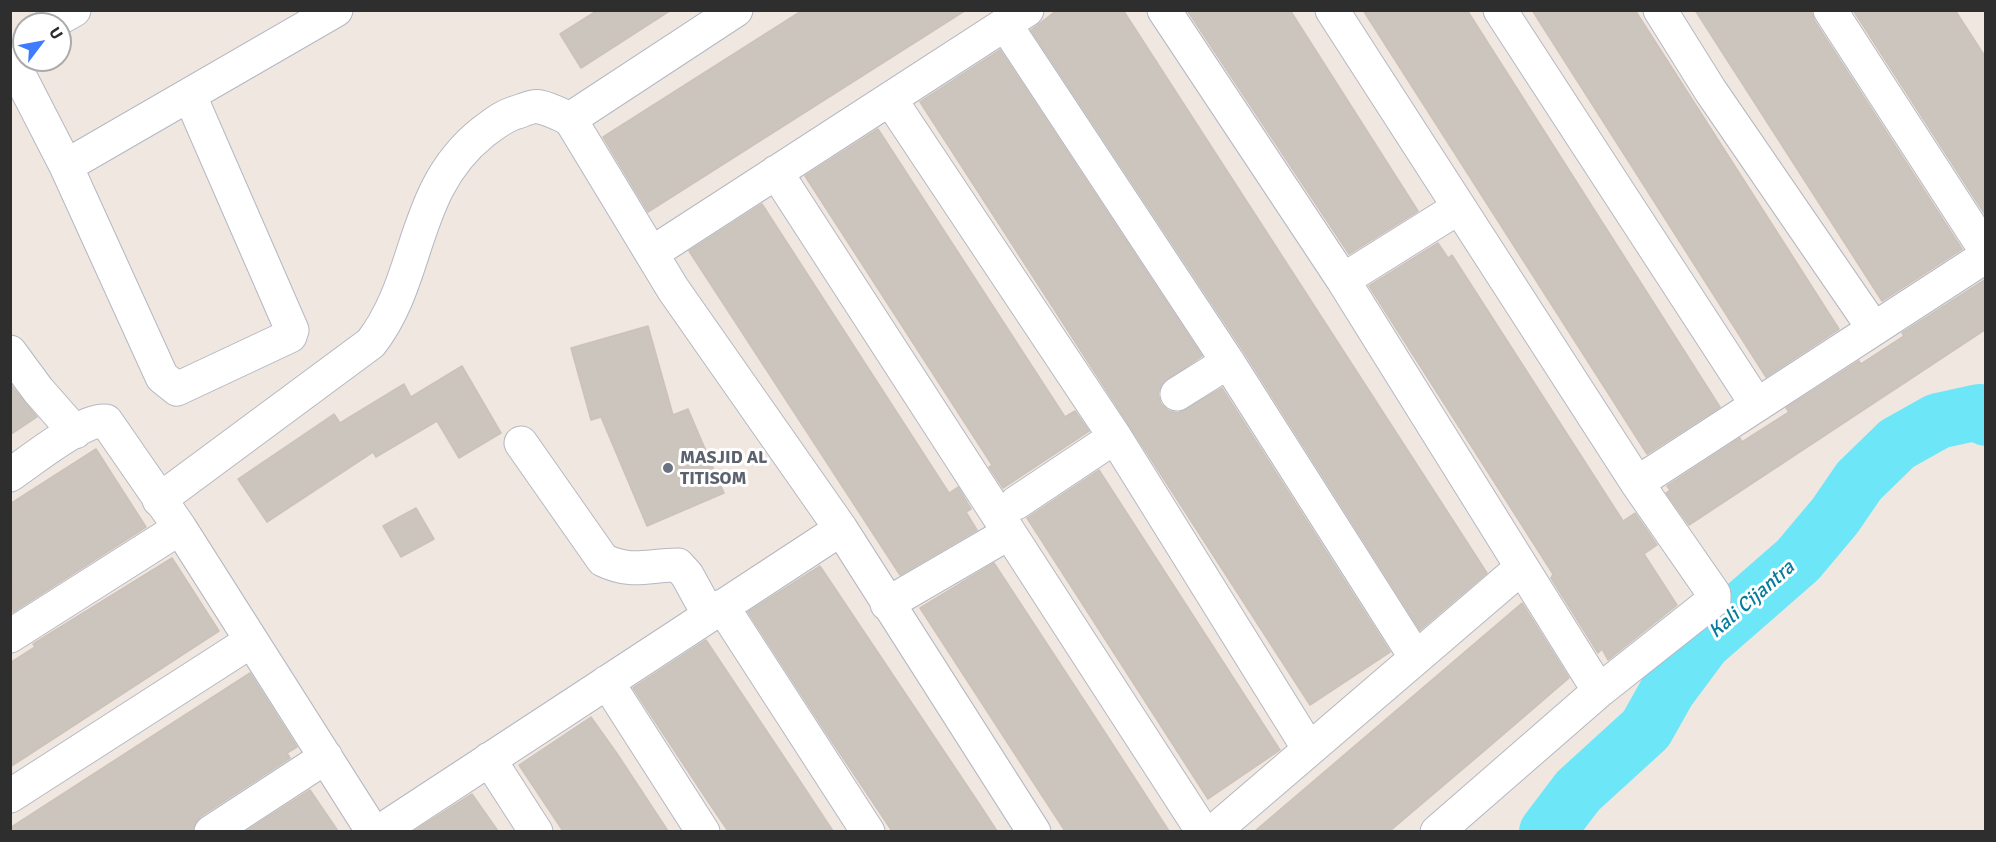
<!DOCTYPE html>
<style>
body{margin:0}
#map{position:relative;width:1996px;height:842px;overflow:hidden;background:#f0e7e0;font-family:Signika,sans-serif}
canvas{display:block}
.frame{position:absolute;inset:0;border:12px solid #2e2e2e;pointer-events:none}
.north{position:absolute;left:12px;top:12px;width:60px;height:60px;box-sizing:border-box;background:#fff;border:2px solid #ababab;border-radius:50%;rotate:58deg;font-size:16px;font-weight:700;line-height:24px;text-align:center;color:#2e2e2e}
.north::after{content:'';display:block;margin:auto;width:21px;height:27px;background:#3e7cff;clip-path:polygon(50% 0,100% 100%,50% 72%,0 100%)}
</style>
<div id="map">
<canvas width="1996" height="842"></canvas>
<div class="frame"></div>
<div class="north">U</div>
</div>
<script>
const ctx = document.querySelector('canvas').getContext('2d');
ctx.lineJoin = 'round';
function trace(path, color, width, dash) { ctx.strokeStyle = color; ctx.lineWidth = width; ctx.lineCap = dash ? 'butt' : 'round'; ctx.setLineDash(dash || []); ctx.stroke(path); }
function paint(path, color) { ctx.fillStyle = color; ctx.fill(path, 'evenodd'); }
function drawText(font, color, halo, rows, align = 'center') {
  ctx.font = font + ' Signika,sans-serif'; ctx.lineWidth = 6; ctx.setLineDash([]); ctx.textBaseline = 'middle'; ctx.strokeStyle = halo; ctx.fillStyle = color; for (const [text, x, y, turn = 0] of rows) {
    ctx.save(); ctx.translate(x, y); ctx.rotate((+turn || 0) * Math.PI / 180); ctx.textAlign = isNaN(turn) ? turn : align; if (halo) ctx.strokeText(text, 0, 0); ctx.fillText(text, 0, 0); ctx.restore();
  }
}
trace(new Path2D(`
 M 1547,832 L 1578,791 L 1646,729 L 1668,690 L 1703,643 L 1798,560 L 1835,516 L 1859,481 L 1897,444 L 1938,421 L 1979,412 L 1986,418`), '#6de6f8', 56);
const building = new Path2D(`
 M 598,10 L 671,10 L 581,68 L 560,34 Z
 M 803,10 L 966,10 L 648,212 L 603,137 Z
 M 1057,10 L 1123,10 L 1487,573 L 1420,630 L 1244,352 L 1031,30 Z
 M 1187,10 L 1290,10 L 1418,211 L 1349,254 Z
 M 1363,10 L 1467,10 L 1720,407 L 1647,454 Z
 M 1532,10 L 1635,10 L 1839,329 L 1766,377 Z
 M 1695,10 L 1811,10 L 1814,20 L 1962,249 L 1882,301 Z
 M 1853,10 L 1955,10 L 1986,58 L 1986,216 Z
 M 1000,50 L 1202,356 L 1161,385 L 1158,394 L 1161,404 L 1169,411 L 1178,413 L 1222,388 L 1390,652 L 1310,705 L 920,102 Z
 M 878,129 L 1065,417 L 1075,411 L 1089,431 L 1003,488 L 989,467 L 992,465 L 805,176 Z
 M 762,204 L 949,493 L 958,487 L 971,509 L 966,512 L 977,530 L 900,575 L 689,251 Z
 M 1438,243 L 1448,258 L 1452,255 L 1623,521 L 1635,513 L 1657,545 L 1644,554 L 1677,605 L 1608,660 L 1602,649 L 1598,653 L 1551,578 L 1553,574 L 1369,286 Z
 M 1986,279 L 1986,329 L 1689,525 L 1666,493 L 1670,490 L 1667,486 L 1740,438 L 1742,442 L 1789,412 L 1786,408 L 1859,361 L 1861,364 L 1904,336 L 1902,333 Z
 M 648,326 L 673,415 L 688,409 L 724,493 L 647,526 L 601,417 L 591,420 L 571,348 Z
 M 462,366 L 501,433 L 459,458 L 437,421 L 376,457 L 373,452 L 267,522 L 238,479 L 334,414 L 340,423 L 404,384 L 411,397 Z
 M 10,384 L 37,417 L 10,435 Z
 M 96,449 L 146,527 L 13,612 L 10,504 Z
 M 1099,470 L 1280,750 L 1208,799 L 1027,518 Z
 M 416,508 L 434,539 L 401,557 L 383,526 Z
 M 172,558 L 219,631 L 10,767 L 10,663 L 35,647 L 33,644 Z
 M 994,563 L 1093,714 L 1169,831 L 1065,831 L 1007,742 L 920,608 Z
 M 820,566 L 978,802 L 997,831 L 892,831 L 827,734 L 748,612 Z
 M 1522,603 L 1569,678 L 1490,746 L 1390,831 L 1255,831 Z
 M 706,640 L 790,766 L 833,831 L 728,831 L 707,800 L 633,688 Z
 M 250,673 L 297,747 L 287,753 L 290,758 L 201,816 L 195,823 L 193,831 L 10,831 L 10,828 Z
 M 591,717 L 618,755 L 668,831 L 563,831 L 519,765 Z
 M 310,790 L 338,831 L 246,831 Z
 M 472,794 L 498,831 L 414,831 Z`);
paint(building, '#cbc5be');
trace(building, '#ccc2b9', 1.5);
const minor = new Path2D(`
 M 736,10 L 570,119 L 673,289 L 841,529 L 1034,832
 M 1164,10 L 1343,280 L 1599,691
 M 1332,10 L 1637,483 L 1714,594 L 1714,600 L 1599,691 L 1437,832
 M 1500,10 L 1757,405
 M 1660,10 L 1710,90 L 1874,329
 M 1830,10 L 1986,251
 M 49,24 L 74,10
 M 1005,24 L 1228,362 L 1416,658
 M 10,57 L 66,166 L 162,377 L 177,389 L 290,336 L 292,330 L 190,96
 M 890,99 L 1115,437 L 1309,749
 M 66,166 L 336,10
 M 776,172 L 1203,832
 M 652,253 L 1027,10
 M 1343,280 L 1458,208
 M 10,352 L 38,390 L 75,432
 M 1177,394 L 1228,362
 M 521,443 L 603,560 C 632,574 648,565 678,565 L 687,575 L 709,615
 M 10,475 C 31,461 83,418 106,421 L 180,528 L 373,832
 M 1637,483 L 1986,256
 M 159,500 L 371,343 C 422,277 410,190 483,132 C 494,124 502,117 514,113 C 522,111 533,105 540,107 C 550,109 561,115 570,119
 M 1016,503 L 1115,437
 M 887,604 L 1009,533
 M 722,606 L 868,832
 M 10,636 L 180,528
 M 607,682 L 703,832
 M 489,759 L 536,832
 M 10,796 L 251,641
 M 211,832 L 326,757
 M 379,832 L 841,529
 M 1213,832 L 1521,568`);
trace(minor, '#b4b8c2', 35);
trace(minor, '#fff', 33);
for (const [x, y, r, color] of [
 [668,468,6,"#6b7280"]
]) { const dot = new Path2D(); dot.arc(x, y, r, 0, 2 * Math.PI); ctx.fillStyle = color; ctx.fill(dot); trace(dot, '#fff', 2); }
drawText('bold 18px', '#5b616d', '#fff', [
 ["MASJID AL",680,458],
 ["TITISOM",680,479]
], 'left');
drawText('italic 20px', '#047d9c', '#fff', [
 ["Kali Cijantra",1752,600,-41]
]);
</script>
